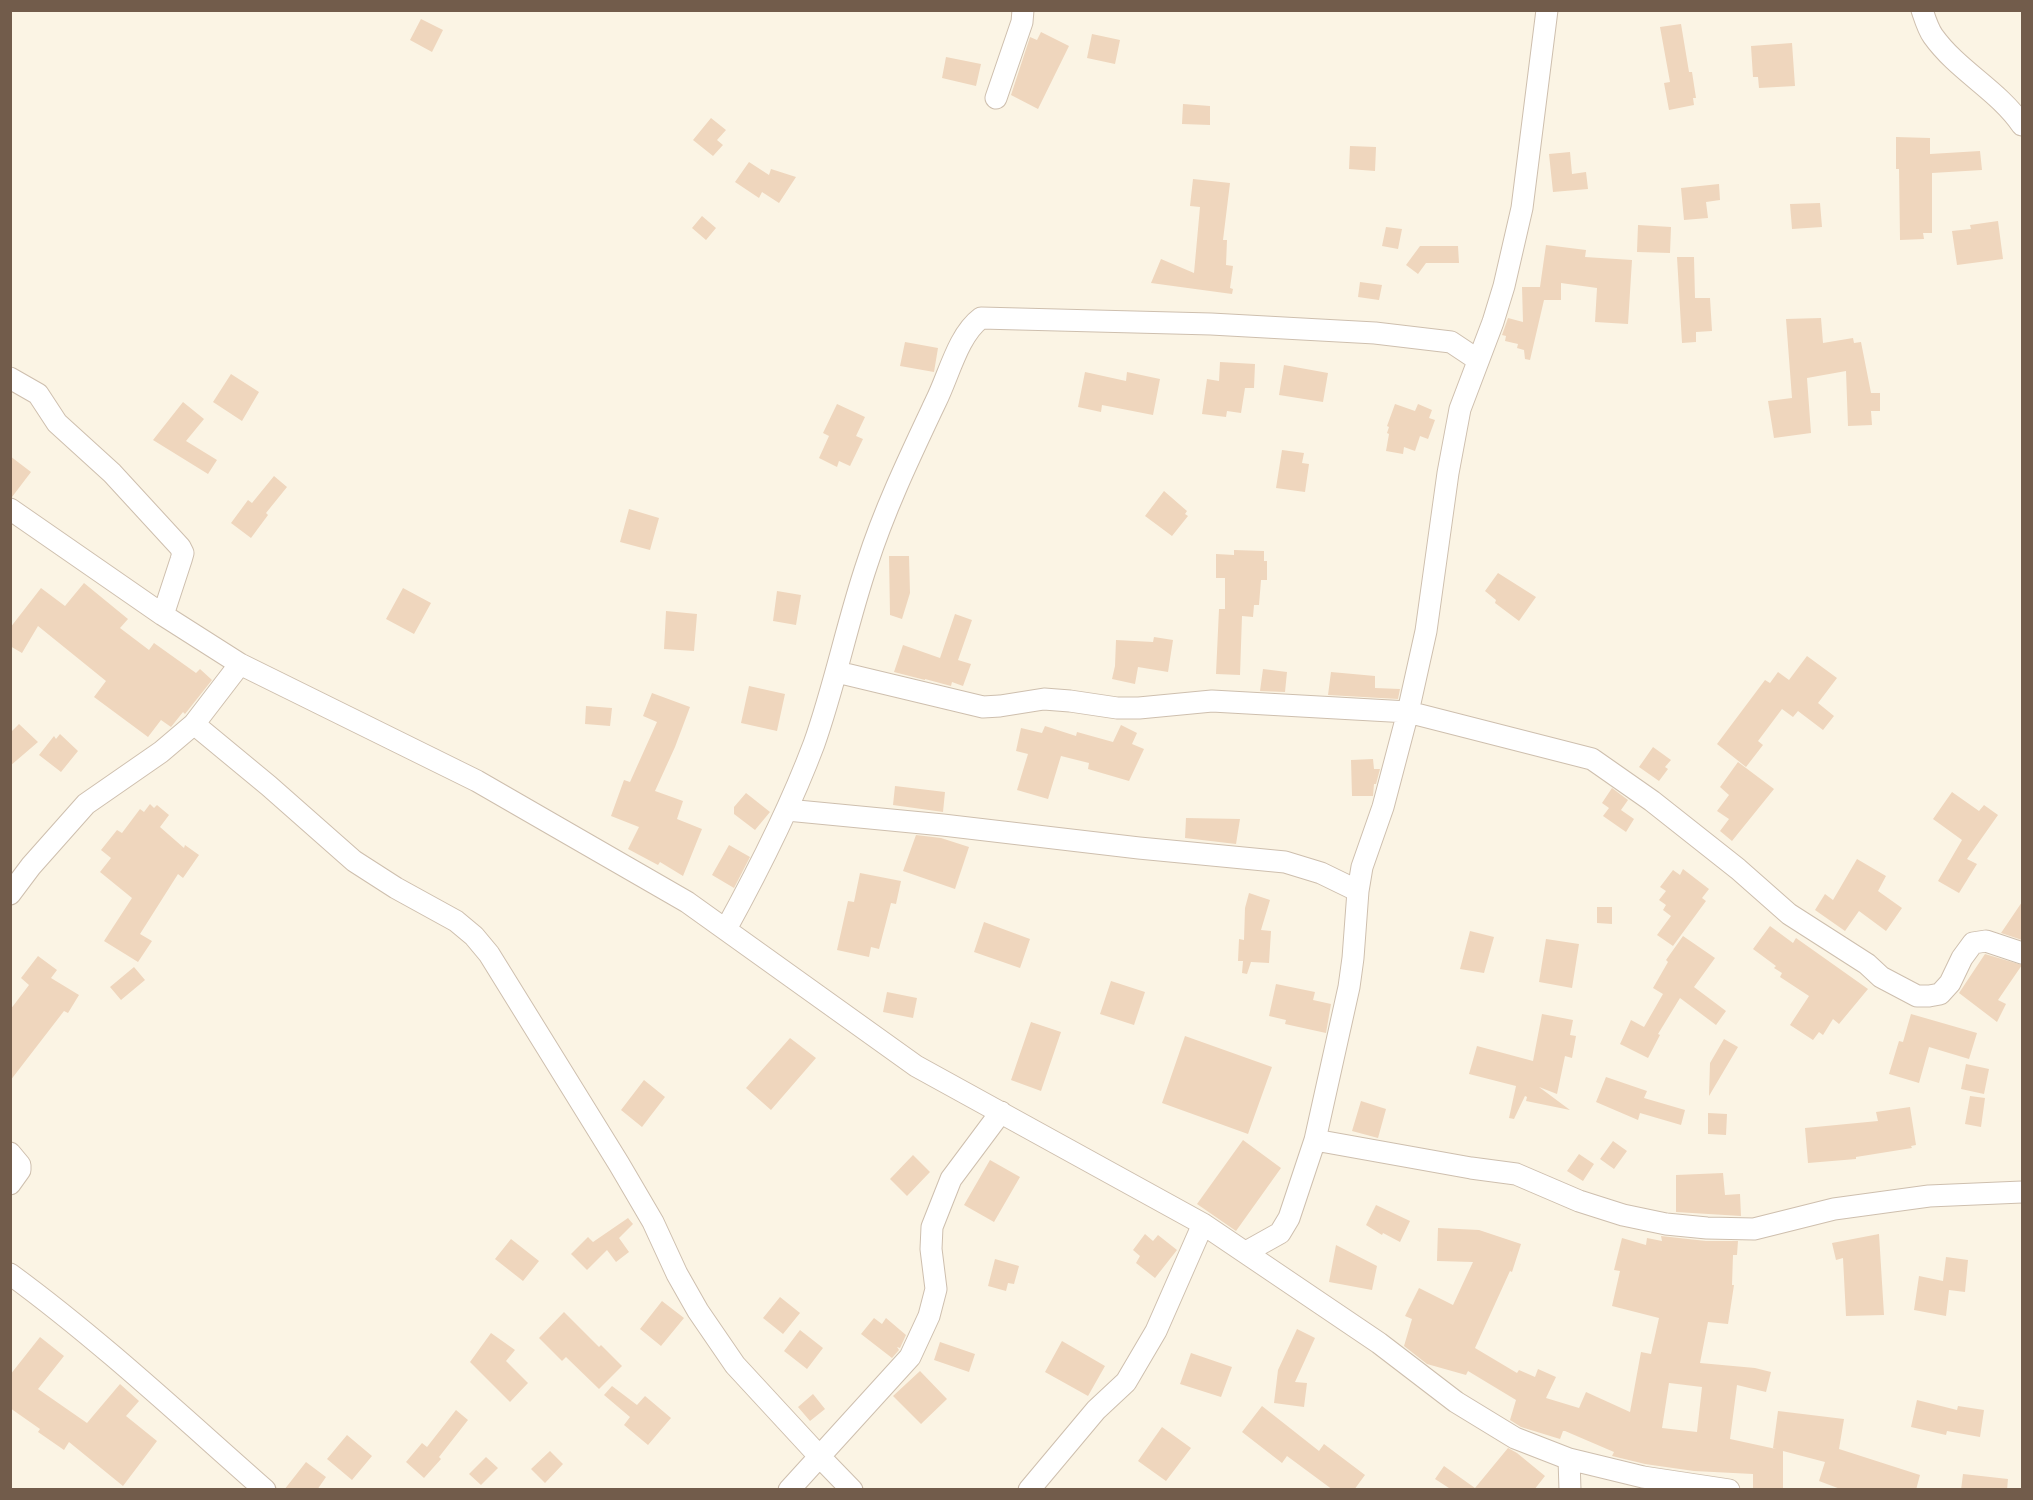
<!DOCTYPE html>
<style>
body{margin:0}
#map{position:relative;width:2033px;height:1500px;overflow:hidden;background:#fbf4e4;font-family:Roboto,sans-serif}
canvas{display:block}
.frame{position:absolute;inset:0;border:12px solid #725c4b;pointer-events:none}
</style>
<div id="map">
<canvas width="2033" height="1500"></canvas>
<div class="frame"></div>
</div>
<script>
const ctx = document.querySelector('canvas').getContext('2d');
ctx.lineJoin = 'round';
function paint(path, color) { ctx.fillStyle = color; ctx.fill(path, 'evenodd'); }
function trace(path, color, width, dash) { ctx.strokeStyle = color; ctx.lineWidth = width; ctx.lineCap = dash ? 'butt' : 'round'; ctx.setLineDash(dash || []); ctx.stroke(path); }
paint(new Path2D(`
 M 421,19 L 443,30 L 432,52 L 410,40 Z
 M 1681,24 L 1689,72 L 1692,72 L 1696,98 L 1693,98 L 1694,105 L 1669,110 L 1664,83 L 1670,82 L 1660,27 Z
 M 1041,32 L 1069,46 L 1038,109 L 1011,95 L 1030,37 L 1037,40 Z
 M 1092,34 L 1120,40 L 1115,64 L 1087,58 Z
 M 1792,43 L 1795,86 L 1759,88 L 1758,77 L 1753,77 L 1751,46 Z
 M 946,57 L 981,64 L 976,86 L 942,78 Z
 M 1183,104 L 1210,106 L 1210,125 L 1182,124 Z
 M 711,118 L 726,130 L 717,140 L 723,145 L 713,156 L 693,140 Z
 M 1896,137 L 1930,138 L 1930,154 L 1980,151 L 1982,170 L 1932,173 L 1932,233 L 1923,233 L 1924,239 L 1900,240 L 1899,169 L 1896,169 Z
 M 1350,146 L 1376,147 L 1375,171 L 1349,169 Z
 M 1570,152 L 1572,174 L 1586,172 L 1588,189 L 1553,192 L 1549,154 Z
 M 749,162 L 769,175 L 771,169 L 796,177 L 779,203 L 762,192 L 759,198 L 735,182 Z
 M 1193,179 L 1230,183 L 1223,240 L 1227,240 L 1226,265 L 1233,266 L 1230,288 L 1233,289 L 1232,294 L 1151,283 L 1161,259 L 1194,273 L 1200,207 L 1190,206 Z
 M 1719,184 L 1720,200 L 1706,202 L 1708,218 L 1684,220 L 1681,188 Z
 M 1820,203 L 1822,227 L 1792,229 L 1790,204 Z
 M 702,216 L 716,228 L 706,240 L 692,228 Z
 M 1998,221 L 2003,259 L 1957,265 L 1952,231 L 1971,229 L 1970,225 Z
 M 1638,225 L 1671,227 L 1670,253 L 1637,252 Z
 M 1386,227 L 1402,229 L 1398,249 L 1382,246 Z
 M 1546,245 L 1586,250 L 1585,257 L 1632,260 L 1628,324 L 1595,322 L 1597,288 L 1561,283 L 1561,300 L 1544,300 L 1530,360 L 1525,359 L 1524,350 L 1517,348 L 1518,344 L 1505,341 L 1506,336 L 1502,335 L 1508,318 L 1523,322 L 1522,287 L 1540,287 Z
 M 1420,246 L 1458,246 L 1459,263 L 1426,263 L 1418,274 L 1406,265 Z
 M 1677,257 L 1694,257 L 1695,298 L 1710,298 L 1712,331 L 1696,332 L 1696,342 L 1682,343 Z
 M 1360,282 L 1382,285 L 1379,300 L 1358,297 Z
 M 1821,318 L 1823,343 L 1853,338 L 1854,343 L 1861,342 L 1871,393 L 1880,393 L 1880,411 L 1871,411 L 1872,425 L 1848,426 L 1846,371 L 1807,378 L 1811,433 L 1774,438 L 1768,401 L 1792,398 L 1786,319 Z
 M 905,342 L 938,348 L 934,372 L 900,366 Z
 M 1220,362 L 1255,364 L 1254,388 L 1245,388 L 1241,413 L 1227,411 L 1226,417 L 1202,414 L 1207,379 L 1219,381 Z
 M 1284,365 L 1328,373 L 1323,402 L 1279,395 Z
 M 1085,372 L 1126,381 L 1127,372 L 1160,379 L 1153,415 L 1102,405 L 1101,412 L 1078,407 Z
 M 231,374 L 259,392 L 242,421 L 213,402 Z
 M 183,402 L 204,419 L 186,441 L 217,460 L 208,474 L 153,440 Z
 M 837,404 L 865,417 L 856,436 L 863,439 L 850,466 L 839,461 L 837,467 L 819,458 L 829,436 L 823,433 Z
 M 1395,404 L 1415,411 L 1418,404 L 1432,410 L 1429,418 L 1435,420 L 1428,439 L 1420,436 L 1415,451 L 1404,447 L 1403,454 L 1386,451 L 1389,434 L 1387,433 L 1389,427 L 1387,426 Z
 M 1282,450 L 1304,453 L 1302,463 L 1309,464 L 1305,492 L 1276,488 Z
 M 10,456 L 31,472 L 12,497 L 10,496 Z
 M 274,476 L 287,487 L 266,513 L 268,515 L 251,538 L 231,523 L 248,500 L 252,503 Z
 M 1164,491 L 1187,511 L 1185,514 L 1188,516 L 1172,536 L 1145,516 Z
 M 629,509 L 659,518 L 650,550 L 620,542 Z
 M 1234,550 L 1264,551 L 1264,561 L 1267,561 L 1267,580 L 1261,580 L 1259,605 L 1254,605 L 1253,617 L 1242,616 L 1240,675 L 1216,674 L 1219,609 L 1225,609 L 1225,578 L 1216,578 L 1216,554 L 1234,555 Z
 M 889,556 L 909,556 L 910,593 L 902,619 L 890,615 Z
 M 1498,573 L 1536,597 L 1519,621 L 1495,603 L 1496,600 L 1485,591 Z
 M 84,583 L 128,619 L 120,628 L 149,650 L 154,643 L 196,673 L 200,669 L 212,680 L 185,714 L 183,712 L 171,727 L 161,720 L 148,737 L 94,697 L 106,681 L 38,626 L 22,653 L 10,646 L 10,628 L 41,588 L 65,606 Z
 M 403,588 L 431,603 L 414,634 L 386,619 Z
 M 777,591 L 801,595 L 796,625 L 773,621 Z
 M 666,611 L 697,614 L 694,651 L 664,649 Z
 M 955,614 L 972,620 L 958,660 L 971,664 L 963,686 L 952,682 L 951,686 L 925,679 L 925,680 L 894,672 L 903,645 L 940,658 Z
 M 1154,637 L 1173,640 L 1168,672 L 1138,667 L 1135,684 L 1112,679 L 1115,666 L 1116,640 L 1153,642 Z
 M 1807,656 L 1837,678 L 1818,703 L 1834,716 L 1823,730 L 1798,711 L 1793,717 L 1782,709 L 1758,741 L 1763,745 L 1746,767 L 1717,744 L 1765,680 L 1770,683 L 1778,672 L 1789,680 Z
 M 1263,669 L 1287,672 L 1285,692 L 1260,691 Z
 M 1331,672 L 1375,676 L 1375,688 L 1400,689 L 1398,699 L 1328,695 Z
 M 749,686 L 785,694 L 777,731 L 741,723 Z
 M 652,693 L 690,707 L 675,747 L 655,791 L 683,801 L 677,819 L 702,829 L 683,876 L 660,862 L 658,865 L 628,849 L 639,827 L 611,816 L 624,780 L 630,782 L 657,722 L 643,716 Z
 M 586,706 L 612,708 L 610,726 L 585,724 Z
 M 19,724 L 38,742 L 10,766 L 10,733 Z
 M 1121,725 L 1137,733 L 1132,744 L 1144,749 L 1129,781 L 1088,769 L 1089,763 L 1061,756 L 1048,799 L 1017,790 L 1028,754 L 1016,751 L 1021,728 L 1042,733 L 1045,726 L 1076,736 L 1077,732 L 1113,742 Z
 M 60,734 L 78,751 L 61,772 L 39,755 L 54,736 L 56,739 Z
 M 1653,747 L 1671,760 L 1665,767 L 1668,769 L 1659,781 L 1639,767 Z
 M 1373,759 L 1374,769 L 1380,769 L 1376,784 L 1374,784 L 1373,796 L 1352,796 L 1351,760 Z
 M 1738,762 L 1774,789 L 1732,841 L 1720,831 L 1729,819 L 1717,811 L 1729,795 L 1720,787 Z
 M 895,786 L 945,792 L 943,812 L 893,805 Z
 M 1612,788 L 1628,800 L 1621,810 L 1634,819 L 1626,832 L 1603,816 L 1609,808 L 1602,803 Z
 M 1952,792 L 1979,811 L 1984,805 L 1998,815 L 1967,859 L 1977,864 L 1959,893 L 1938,881 L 1962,840 L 1933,819 Z
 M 746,793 L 770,812 L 755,830 L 734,814 L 734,807 Z
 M 150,804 L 154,808 L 157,805 L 169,815 L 160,827 L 184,848 L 185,845 L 199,855 L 183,878 L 178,874 L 140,934 L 152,941 L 138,962 L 104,941 L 132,898 L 100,872 L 111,858 L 101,850 L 117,830 L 122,833 L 140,809 L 144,812 Z
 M 1186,818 L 1240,819 L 1236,844 L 1185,838 Z
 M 916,835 L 941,838 L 969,847 L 955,889 L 903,871 Z
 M 729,845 L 750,857 L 734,888 L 712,875 Z
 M 1857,859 L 1886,876 L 1878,891 L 1902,908 L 1886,931 L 1859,911 L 1845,931 L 1815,910 L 1825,894 L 1833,900 Z
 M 1683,869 L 1709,889 L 1702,898 L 1706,901 L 1673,946 L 1657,935 L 1671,916 L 1663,910 L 1666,905 L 1659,900 L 1666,891 L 1660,887 L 1673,870 L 1680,875 Z
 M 860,873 L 901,881 L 896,904 L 891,903 L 879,949 L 871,947 L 869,957 L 837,950 L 848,901 L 854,902 Z
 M 1249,893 L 1270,900 L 1261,930 L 1271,931 L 1269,963 L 1251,962 L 1247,974 L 1242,973 L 1243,961 L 1238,961 L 1239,939 L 1244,940 L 1245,908 Z
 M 2022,902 L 2022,940 L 2001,933 Z
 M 1597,907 L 1612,907 L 1612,924 L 1597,923 Z
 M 984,922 L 1030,939 L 1020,968 L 974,952 Z
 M 1770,926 L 1793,943 L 1796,938 L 1868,989 L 1839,1024 L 1833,1019 L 1823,1035 L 1819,1032 L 1813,1040 L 1790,1025 L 1809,996 L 1780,977 L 1782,973 L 1774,968 L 1776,966 L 1753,949 Z
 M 1470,931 L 1494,937 L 1484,973 L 1460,969 Z
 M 1683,936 L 1715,958 L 1694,987 L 1726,1011 L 1716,1025 L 1680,998 L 1658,1034 L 1660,1035 L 1648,1058 L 1620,1044 L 1631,1020 L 1644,1027 L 1663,994 L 1653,988 L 1668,962 L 1666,960 Z
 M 1546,939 L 1579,944 L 1572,988 L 1539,982 Z
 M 1985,954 L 2022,965 L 1998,1000 L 2006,1004 L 1997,1022 L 1959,993 Z
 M 38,956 L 57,970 L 51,978 L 79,995 L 68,1013 L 64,1011 L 10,1081 L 10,1010 L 29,985 L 21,978 Z
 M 134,967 L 145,980 L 121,1000 L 110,987 Z
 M 1111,981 L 1145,992 L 1134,1025 L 1100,1014 Z
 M 1276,984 L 1315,992 L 1313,1000 L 1331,1004 L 1326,1033 L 1285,1024 L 1286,1020 L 1269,1016 Z
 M 887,992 L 917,998 L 913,1018 L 883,1012 Z
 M 1542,1014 L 1573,1020 L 1570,1035 L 1576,1036 L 1572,1058 L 1565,1056 L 1557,1094 L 1539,1087 L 1570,1110 L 1526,1101 L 1527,1097 L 1525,1096 L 1514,1119 L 1509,1118 L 1516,1086 L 1469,1074 L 1477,1046 L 1533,1061 Z
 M 1911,1014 L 1977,1033 L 1969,1059 L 1929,1047 L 1919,1083 L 1889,1074 L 1899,1041 L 1903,1042 Z
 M 1031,1022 L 1061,1032 L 1041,1091 L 1011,1080 Z
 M 1185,1036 L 1272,1067 L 1248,1134 L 1162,1103 Z
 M 790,1038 L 816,1058 L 771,1110 L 746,1088 Z
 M 1724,1039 L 1738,1047 L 1709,1096 L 1710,1063 Z
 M 1966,1064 L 1989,1069 L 1984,1094 L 1961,1089 Z
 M 1606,1077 L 1647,1091 L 1644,1098 L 1685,1110 L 1681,1125 L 1640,1113 L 1638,1120 L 1596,1102 Z
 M 644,1080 L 665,1097 L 642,1127 L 621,1110 Z
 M 1970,1096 L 1985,1098 L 1981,1127 L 1965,1124 Z
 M 1361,1101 L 1386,1109 L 1378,1138 L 1352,1131 Z
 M 1910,1107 L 1916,1145 L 1911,1146 L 1912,1148 L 1856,1157 L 1856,1159 L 1808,1163 L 1805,1128 L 1878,1121 L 1876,1112 Z
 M 1708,1113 L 1727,1114 L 1726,1135 L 1708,1134 Z
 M 1243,1140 L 1281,1168 L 1236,1231 L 1197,1204 Z
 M 1613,1141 L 1627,1151 L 1614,1169 L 1600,1159 Z
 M 1579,1154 L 1594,1164 L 1583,1181 L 1567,1171 Z
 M 913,1155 L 930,1172 L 907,1196 L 890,1179 Z
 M 990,1160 L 1020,1177 L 994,1222 L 964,1205 Z
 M 1723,1173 L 1725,1195 L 1740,1194 L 1741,1216 L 1676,1212 L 1676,1175 Z
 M 1376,1205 L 1410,1221 L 1400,1242 L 1383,1233 L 1382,1235 L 1366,1225 Z
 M 628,1218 L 633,1224 L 619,1238 L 629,1252 L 616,1262 L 607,1250 L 587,1270 L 571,1254 L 588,1237 L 593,1242 Z
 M 1438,1228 L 1479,1230 L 1521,1244 L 1512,1272 L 1510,1271 L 1475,1348 L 1517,1373 L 1519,1370 L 1535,1377 L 1538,1369 L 1556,1377 L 1546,1398 L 1579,1408 L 1586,1392 L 1630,1412 L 1641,1352 L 1651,1354 L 1659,1318 L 1612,1306 L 1620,1271 L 1614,1270 L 1622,1238 L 1646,1245 L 1647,1238 L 1662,1241 L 1661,1236 L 1706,1241 L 1738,1241 L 1737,1255 L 1733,1255 L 1732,1285 L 1734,1285 L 1728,1324 L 1708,1322 L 1700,1363 L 1755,1368 L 1771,1372 L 1766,1392 L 1737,1385 L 1730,1439 L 1776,1449 L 1773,1448 L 1778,1411 L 1844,1419 L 1839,1449 L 1920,1475 L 1916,1490 L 1843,1490 L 1819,1481 L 1825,1462 L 1783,1451 L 1783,1490 L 1753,1490 L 1753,1474 L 1694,1471 L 1645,1464 L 1612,1456 L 1614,1452 L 1565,1431 L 1563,1431 L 1560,1439 L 1521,1427 L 1510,1420 L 1516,1400 L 1468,1371 L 1466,1375 L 1427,1364 L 1404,1346 L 1412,1319 L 1405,1316 L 1419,1288 L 1453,1305 L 1473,1262 L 1437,1261 ZM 1669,1383 L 1702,1387 L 1697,1432 L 1662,1428 Z
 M 1145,1234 L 1153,1241 L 1158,1235 L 1177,1250 L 1155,1278 L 1136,1263 L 1140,1256 L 1133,1250 Z
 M 1879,1234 L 1884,1315 L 1846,1316 L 1843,1258 L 1836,1260 L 1832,1243 Z
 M 511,1239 L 539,1261 L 523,1281 L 495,1259 Z
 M 1336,1245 L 1377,1266 L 1372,1290 L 1329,1282 Z
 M 1946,1257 L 1968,1260 L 1965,1292 L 1949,1290 L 1946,1316 L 1914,1310 L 1919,1276 L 1943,1281 Z
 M 995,1259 L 1019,1266 L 1014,1284 L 1008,1283 L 1006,1291 L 988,1286 Z
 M 780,1297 L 800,1313 L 783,1334 L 763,1318 Z
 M 662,1301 L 684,1318 L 661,1346 L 640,1329 Z
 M 564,1312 L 599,1347 L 601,1345 L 622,1366 L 599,1389 L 566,1357 L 562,1361 L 539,1338 Z
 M 874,1318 L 882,1324 L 886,1318 L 906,1335 L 900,1348 L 897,1347 L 899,1350 L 892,1358 L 861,1334 Z
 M 1297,1329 L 1315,1338 L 1295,1382 L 1307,1383 L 1304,1407 L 1274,1403 L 1278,1370 Z
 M 800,1330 L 823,1348 L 807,1369 L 784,1351 Z
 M 491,1333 L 515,1350 L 506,1361 L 528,1383 L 510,1402 L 470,1362 Z
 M 40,1337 L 64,1356 L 38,1389 L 87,1423 L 120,1384 L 139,1401 L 126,1416 L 157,1441 L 123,1486 L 69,1442 L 64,1450 L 38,1432 L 40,1429 L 10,1408 L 10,1375 Z
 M 1062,1341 L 1105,1366 L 1088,1396 L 1045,1372 Z
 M 940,1342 L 975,1354 L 969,1372 L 934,1360 Z
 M 1191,1353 L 1232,1367 L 1221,1397 L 1180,1384 Z
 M 920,1371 L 947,1399 L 921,1424 L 893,1396 Z
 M 612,1386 L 637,1405 L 645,1396 L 671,1418 L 648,1445 L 624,1425 L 630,1417 L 604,1395 Z
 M 813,1394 L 825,1409 L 810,1421 L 798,1407 Z
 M 1917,1400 L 1957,1410 L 1958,1406 L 1984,1410 L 1980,1437 L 1947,1431 L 1946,1435 L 1911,1427 Z
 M 1262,1406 L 1319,1451 L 1324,1444 L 1365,1475 L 1354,1490 L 1333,1490 L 1287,1456 L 1282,1463 L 1242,1432 Z
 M 456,1410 L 468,1420 L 439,1457 L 441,1459 L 424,1478 L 406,1462 L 422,1443 L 427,1447 Z
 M 1162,1427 L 1191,1448 L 1166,1481 L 1138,1461 Z
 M 347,1435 L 372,1456 L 352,1480 L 327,1459 Z
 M 1508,1448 L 1517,1453 L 1545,1476 L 1534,1490 L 1452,1490 L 1435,1479 L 1444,1466 L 1475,1488 Z
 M 550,1451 L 563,1464 L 545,1483 L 531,1469 Z
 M 486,1457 L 498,1468 L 481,1485 L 469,1474 Z
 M 306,1462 L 326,1477 L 317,1490 L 284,1490 Z
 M 1963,1474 L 2008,1479 L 2007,1490 L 1961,1490 Z`), '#efd6bd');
const minor = new Path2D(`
 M 1922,10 C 1925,19 1928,29 1933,36 C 1958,71 1998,90 2022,125
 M 996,98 L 1022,22 L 1023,10
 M 10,378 L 38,394 L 57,423 L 112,473 L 180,547 L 183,553 L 181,560 L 163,615
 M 10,509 L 163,615 L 240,664 L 477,781 L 687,902 L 916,1066 L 1203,1224 L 1379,1343 L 1456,1402 L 1515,1438 L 1569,1459 L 1643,1477 L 1729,1490
 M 837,672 L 983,707 L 1000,706 L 1044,699 L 1070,701 L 1117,708 L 1139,708 L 1212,701 L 1408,712 L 1592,759 L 1652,801 L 1738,869 L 1789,914 L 1867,964 L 1881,977 L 1917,996 L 1929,996 L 1940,994 L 1950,983 L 1962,958 L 1973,943 L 1986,941 L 2022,953
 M 194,724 L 269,786 L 354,861 L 396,888 L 456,921 L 474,936 L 489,954 L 619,1164 L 653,1222 L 677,1274 L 698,1311 L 735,1365 L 820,1457 L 852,1490
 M 787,810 L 943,825 L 1139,848 L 1285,862 L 1321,873 L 1358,891
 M 10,894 L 31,866 L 86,804 L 161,752 L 194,724 L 240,664
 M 726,929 C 759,869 790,808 814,744 C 835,685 847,623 867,564 C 885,508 911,454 936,401 C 949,375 958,335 981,318 L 1211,324 L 1375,333 L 1451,342 L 1478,360
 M 1315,1140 L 1471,1168 L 1516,1174 L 1579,1201 L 1623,1215 L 1666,1224 L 1707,1228 L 1754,1229 L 1834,1209 L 1929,1196 L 2022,1192
 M 10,1153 L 20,1165 L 20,1170 L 10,1184
 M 1246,1252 L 1280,1233 L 1289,1218 L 1315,1140 L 1349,987 L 1353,958 L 1358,891 L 1362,867 L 1383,807 L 1408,712 L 1426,631 L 1448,473 L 1460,409 L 1493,322 L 1504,286 L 1522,208 L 1547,10
 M 10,1274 C 100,1340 181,1416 265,1490
 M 1569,1459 L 1570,1490
 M 789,1490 L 910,1357 L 929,1316 L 936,1289 L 931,1249 L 932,1227 L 951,1179 L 1001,1112
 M 1029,1490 L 1096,1410 L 1126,1382 L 1156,1331 L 1203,1224`);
trace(minor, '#cebfae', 23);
trace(minor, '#fff', 21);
</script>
